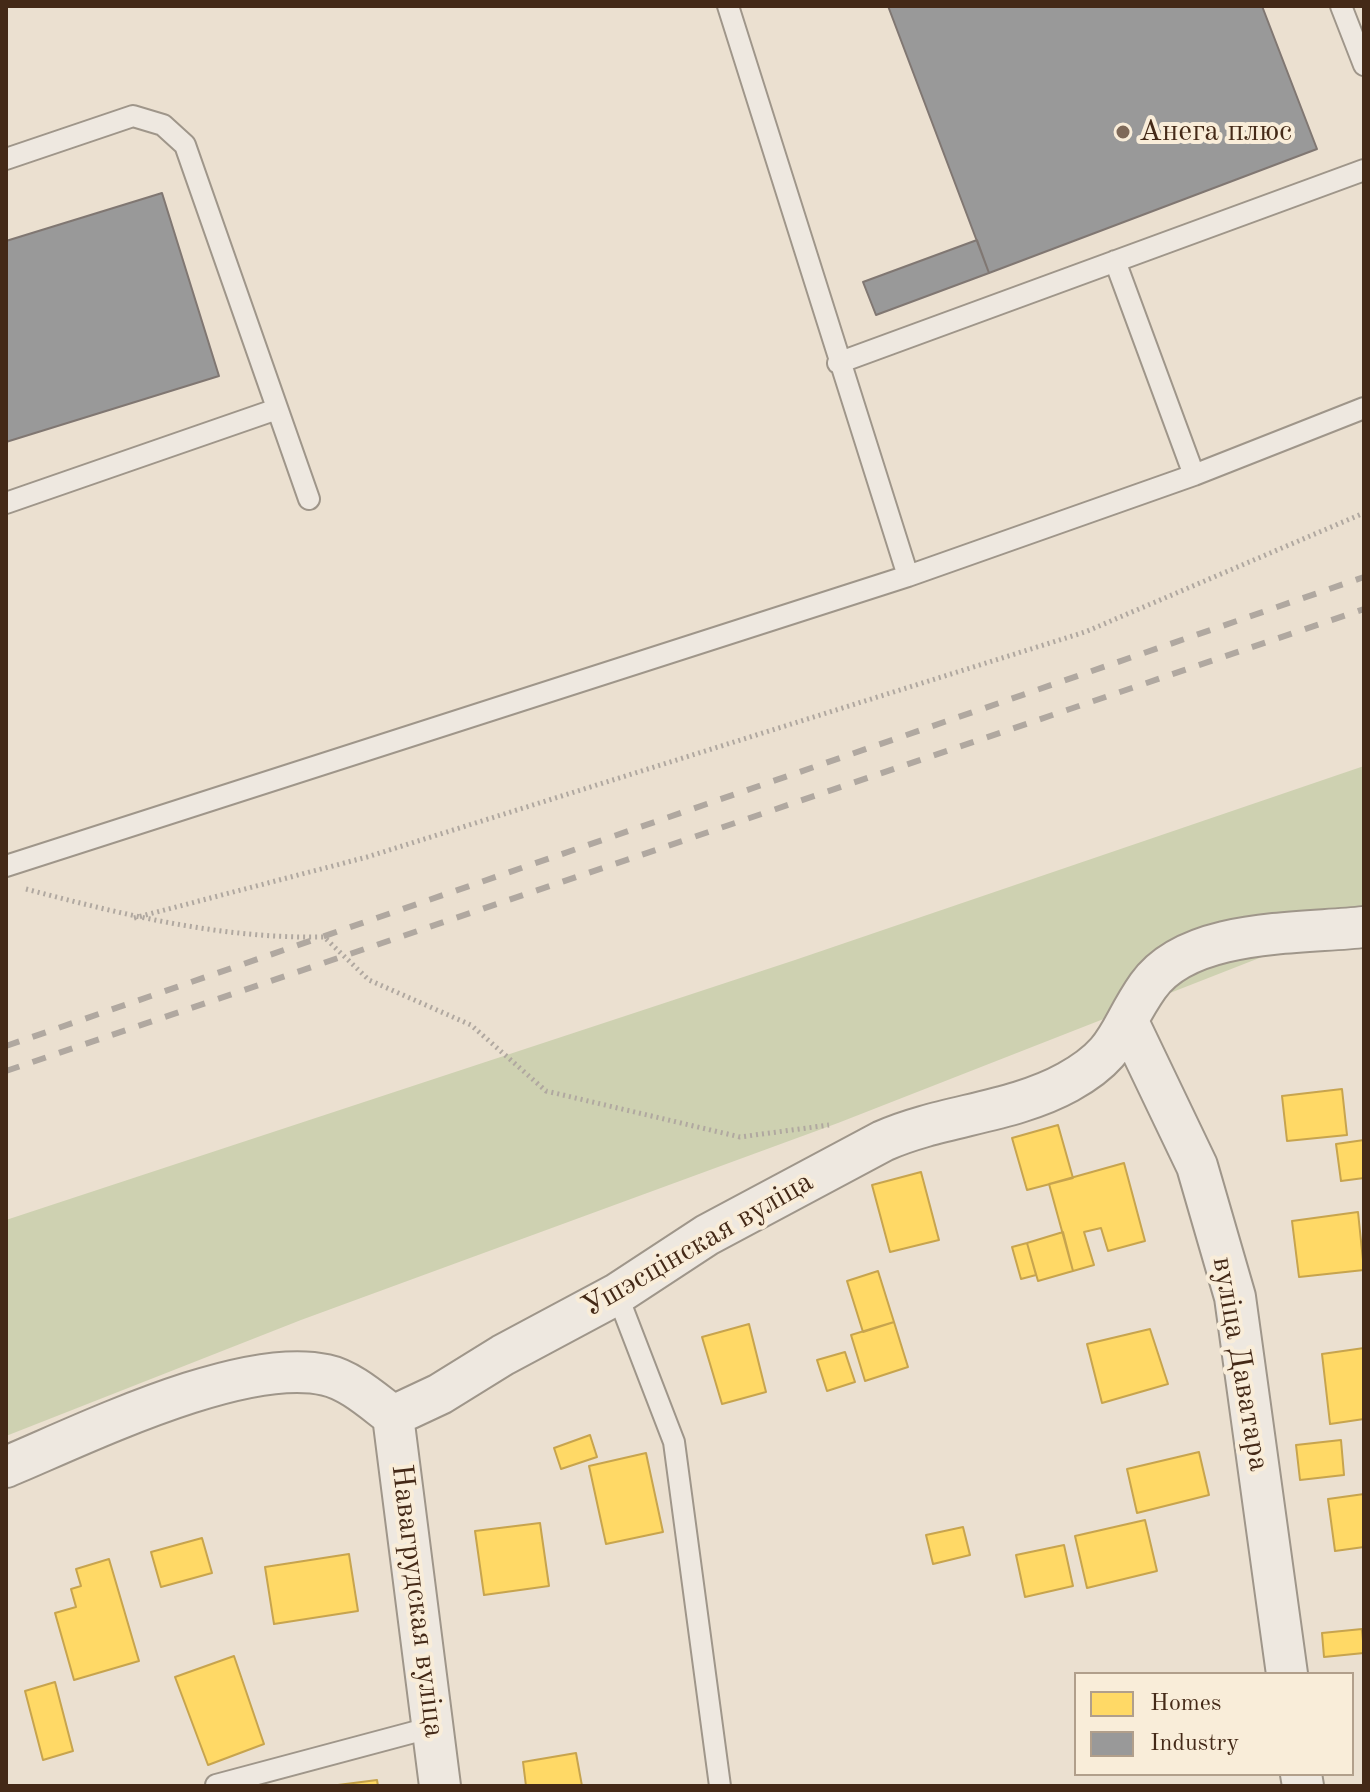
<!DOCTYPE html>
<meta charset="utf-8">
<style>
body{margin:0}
#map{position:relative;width:1370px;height:1792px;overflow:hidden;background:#ebe0d0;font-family:"Old Standard TT",serif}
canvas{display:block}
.frame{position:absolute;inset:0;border:8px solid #442917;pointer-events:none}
.legend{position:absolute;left:1074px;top:1672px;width:280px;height:104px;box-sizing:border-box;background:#f9edd9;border:2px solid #b19f8b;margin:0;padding:10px 14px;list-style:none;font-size:24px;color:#442917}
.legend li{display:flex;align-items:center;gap:16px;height:40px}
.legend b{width:40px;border:2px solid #b19f8b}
</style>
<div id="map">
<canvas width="1370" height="1792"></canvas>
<div class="frame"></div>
<ul class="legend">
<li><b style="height:22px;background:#ffd966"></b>Homes</li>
<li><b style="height:22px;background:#999"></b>Industry</li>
</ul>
</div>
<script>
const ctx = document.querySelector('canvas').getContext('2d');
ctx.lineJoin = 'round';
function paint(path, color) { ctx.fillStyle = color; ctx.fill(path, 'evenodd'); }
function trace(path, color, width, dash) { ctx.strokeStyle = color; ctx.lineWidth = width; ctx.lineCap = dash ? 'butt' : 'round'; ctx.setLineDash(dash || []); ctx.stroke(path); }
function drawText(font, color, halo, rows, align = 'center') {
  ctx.font = font + ' "Old Standard TT",serif'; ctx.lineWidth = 8; ctx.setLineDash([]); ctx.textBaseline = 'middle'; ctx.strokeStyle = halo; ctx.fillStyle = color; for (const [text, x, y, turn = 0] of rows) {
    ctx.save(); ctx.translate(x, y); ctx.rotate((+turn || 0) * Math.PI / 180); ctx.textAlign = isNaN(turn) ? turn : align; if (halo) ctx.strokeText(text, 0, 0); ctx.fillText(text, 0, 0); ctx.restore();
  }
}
paint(new Path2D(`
 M 1364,766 L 1364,917 L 838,1123 L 301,1320 L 6,1436 L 6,1220 L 795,960 Z`), '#ced1b1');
const homes = new Path2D(`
 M 1342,1089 L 1347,1135 L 1287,1141 L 1282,1096 Z
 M 1058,1125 L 1073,1178 L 1027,1190 L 1012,1138 Z
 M 1364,1140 L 1364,1178 L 1341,1181 L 1336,1144 Z
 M 1124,1163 L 1145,1241 L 1108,1251 L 1101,1228 L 1084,1232 L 1094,1265 L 1073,1271 L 1049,1184 Z
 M 921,1172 L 939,1240 L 890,1252 L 872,1185 Z
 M 1358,1212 L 1364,1270 L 1299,1277 L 1292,1221 Z
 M 1063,1232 L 1073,1271 L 1038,1281 L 1027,1243 Z
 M 1027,1243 L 1036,1275 L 1021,1279 L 1012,1247 Z
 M 878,1271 L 894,1322 L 863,1332 L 847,1281 Z
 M 894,1322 L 908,1367 L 865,1381 L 851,1335 Z
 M 749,1324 L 766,1392 L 722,1404 L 702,1337 Z
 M 1150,1329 L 1168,1384 L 1102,1403 L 1087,1344 Z
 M 1364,1348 L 1364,1419 L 1330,1424 L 1322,1354 Z
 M 845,1352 L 855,1382 L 827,1391 L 817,1360 Z
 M 590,1435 L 597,1457 L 561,1469 L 554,1448 Z
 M 1341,1440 L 1344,1475 L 1300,1480 L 1296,1445 Z
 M 1199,1452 L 1209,1495 L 1137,1513 L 1127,1469 Z
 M 646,1453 L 663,1532 L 606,1544 L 589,1466 Z
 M 1364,1494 L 1364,1547 L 1335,1551 L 1328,1499 Z
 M 1145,1520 L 1157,1571 L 1087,1588 L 1075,1536 Z
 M 540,1523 L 549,1586 L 484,1595 L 475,1531 Z
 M 963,1527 L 970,1555 L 933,1564 L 926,1535 Z
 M 202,1538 L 212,1573 L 161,1587 L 151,1552 Z
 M 1064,1545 L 1073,1586 L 1025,1597 L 1016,1555 Z
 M 349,1554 L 358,1611 L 274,1624 L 265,1567 Z
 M 109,1559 L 139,1661 L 74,1680 L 55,1613 L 76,1607 L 71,1589 L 81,1586 L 76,1569 Z
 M 1362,1629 L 1364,1653 L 1324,1657 L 1322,1633 Z
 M 234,1656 L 264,1744 L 208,1765 L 175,1677 Z
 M 55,1682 L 73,1751 L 43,1760 L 25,1691 Z
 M 576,1753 L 582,1786 L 526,1786 L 523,1762 Z
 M 377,1780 L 378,1786 L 330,1786 Z`);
paint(homes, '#ffd966');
trace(homes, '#c7a44e', 2);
const industry = new Path2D(`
 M 888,6 L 1262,6 L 1317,149 L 989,273 Z
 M 162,193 L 219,376 L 6,442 L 6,241 Z
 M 977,240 L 989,273 L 876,315 L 863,282 Z`);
paint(industry, '#999');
trace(industry, '#807772', 2);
const lane = new Path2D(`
 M 728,6 L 908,576
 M 1341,6 L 1364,65
 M 6,159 L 133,116 L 163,125 L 185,145 L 309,499
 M 1115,261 L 1194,475
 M 838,363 L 1364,170
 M 6,503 L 277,409
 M 6,866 L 908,576 L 1194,475 L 1364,408
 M 617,1294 L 674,1442 L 720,1786
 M 216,1785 L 433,1727`);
const street = new Path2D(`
 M 1129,1024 L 1197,1166 L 1235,1297 L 1287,1674
 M 393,1416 L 440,1786
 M 6,1467 C 85,1434 242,1356 326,1375 C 350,1380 374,1402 393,1416 L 440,1394 L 503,1355 L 617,1294 L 707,1235 L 883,1141 C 942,1115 1012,1113 1068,1082 C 1122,1052 1117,1030 1148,986 C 1189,928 1300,934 1364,927
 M 1301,1774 L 1303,1786`);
trace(lane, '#9f968a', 24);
trace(street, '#9f968a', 44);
trace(new Path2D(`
 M 26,889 C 124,915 222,939 324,937 L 369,980 L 471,1025 L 546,1091 L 740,1137 L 829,1125
 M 134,918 L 367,857 L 1085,632 L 1364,513`), '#b0a8a0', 5, [2, 4]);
trace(lane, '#eee8e0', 20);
trace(street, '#eee8e0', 40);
trace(new Path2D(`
 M 6,1046 L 1364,577
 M 6,1071 L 1364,609`), '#b0a8a0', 6, [14, 14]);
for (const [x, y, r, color] of [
 [1123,132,8,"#7e6958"]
]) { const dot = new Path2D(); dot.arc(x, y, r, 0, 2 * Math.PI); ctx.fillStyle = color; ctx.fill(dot); trace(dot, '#f9edd9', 3); }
drawText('30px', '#442917', '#f9edd9', [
 ["Анега плюс",1139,132]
], 'left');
drawText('30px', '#442917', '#f9edd9', [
 ["Ушэсцінская вуліца",698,1245,-30],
 ["вуліца Даватара",1240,1364,80],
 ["Навагрудская вуліца",417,1601,83]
]);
</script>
